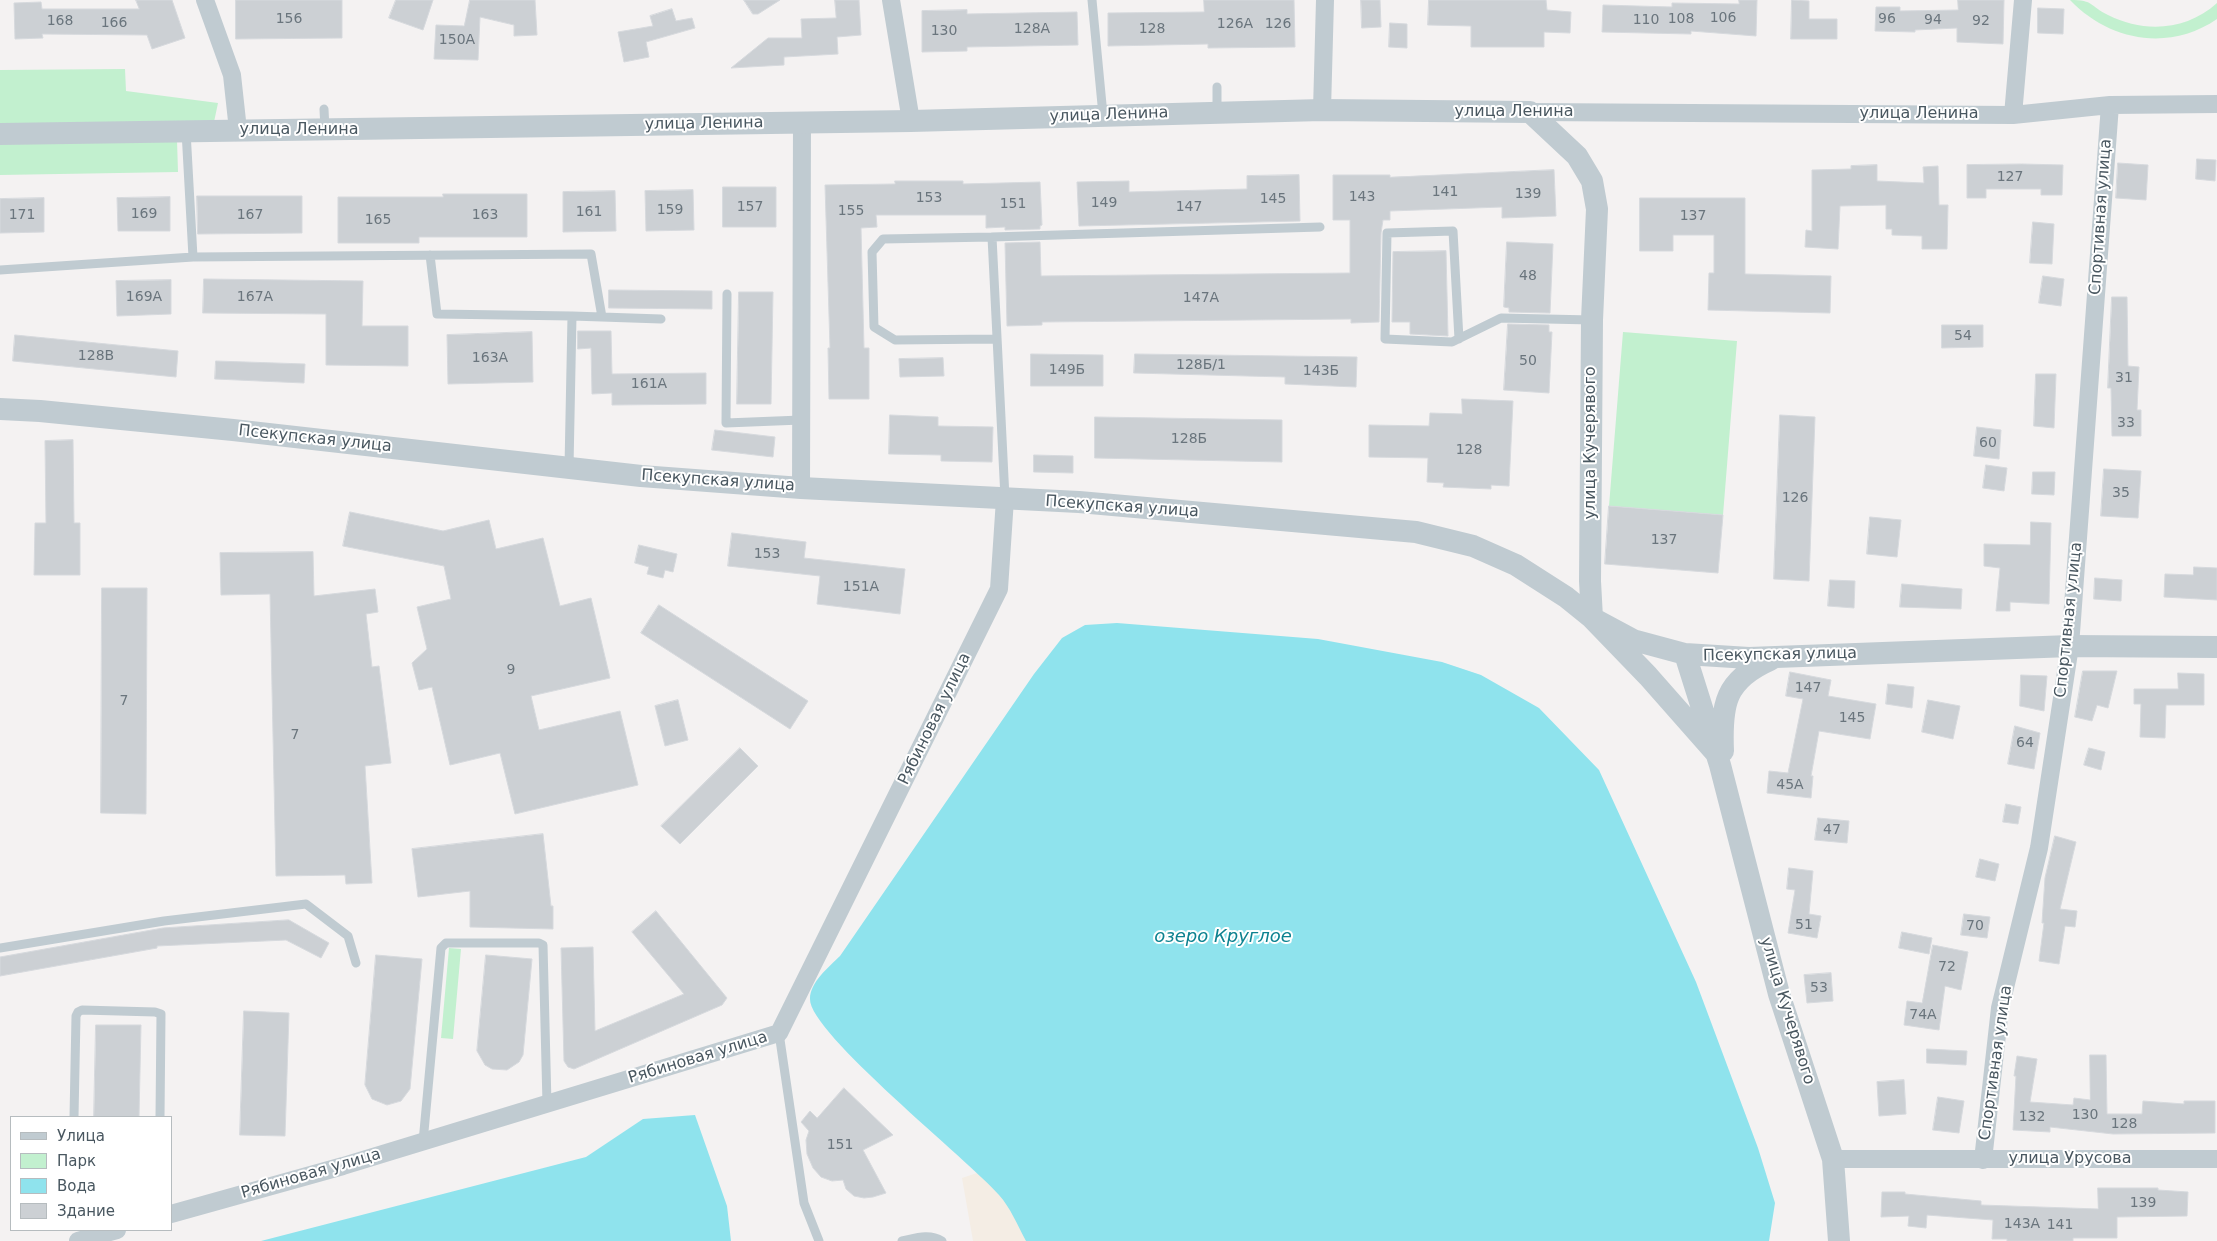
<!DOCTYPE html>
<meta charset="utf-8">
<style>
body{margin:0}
#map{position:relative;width:2217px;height:1241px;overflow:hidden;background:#f4f2f2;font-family:"DejaVu Sans",sans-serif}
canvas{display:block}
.legend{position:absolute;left:10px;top:1116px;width:162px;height:115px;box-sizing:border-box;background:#fff;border:1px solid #b6bcbf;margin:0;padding:6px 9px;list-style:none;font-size:15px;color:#495760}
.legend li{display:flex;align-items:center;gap:10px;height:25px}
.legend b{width:25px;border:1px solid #b6bcbf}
</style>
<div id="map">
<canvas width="2217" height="1241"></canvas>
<ul class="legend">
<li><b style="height:6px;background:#c0cbd1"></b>Улица</li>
<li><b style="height:14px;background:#c2f0cf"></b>Парк</li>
<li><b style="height:14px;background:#8fe3ed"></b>Вода</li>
<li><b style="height:14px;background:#ccd0d4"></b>Здание</li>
</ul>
</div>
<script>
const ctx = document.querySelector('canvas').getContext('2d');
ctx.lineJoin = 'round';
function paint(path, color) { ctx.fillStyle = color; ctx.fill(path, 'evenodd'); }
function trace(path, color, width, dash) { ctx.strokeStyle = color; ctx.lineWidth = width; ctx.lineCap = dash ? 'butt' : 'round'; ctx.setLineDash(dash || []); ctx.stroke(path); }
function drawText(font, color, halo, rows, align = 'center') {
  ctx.font = font + ' "DejaVu Sans",sans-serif'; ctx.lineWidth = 4; ctx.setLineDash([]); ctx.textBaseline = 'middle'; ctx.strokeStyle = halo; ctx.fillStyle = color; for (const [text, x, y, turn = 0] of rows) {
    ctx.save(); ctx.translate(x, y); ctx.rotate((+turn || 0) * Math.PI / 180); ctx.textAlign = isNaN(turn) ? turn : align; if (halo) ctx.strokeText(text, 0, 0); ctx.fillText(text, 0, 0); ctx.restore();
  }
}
paint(new Path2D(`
 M 2070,0 C 2095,0 2089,6 2108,15 C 2144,33 2186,31 2217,3 L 2217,19 C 2169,52 2109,41 2070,0 Z
 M 125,69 L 126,91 L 218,103 L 214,122 L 0,126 L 0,70 Z
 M 177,140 L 178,172 L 0,175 L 0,143 Z
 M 1623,332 L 1737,341 L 1723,515 L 1609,506 Z
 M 449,948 L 461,949 L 453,1039 L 441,1038 Z`), '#c2f0cf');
paint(new Path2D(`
 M 980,1172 L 1011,1191 L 1032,1241 L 973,1241 L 962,1178 Z`), '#f4ede4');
paint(new Path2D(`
 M 1117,623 L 1318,639 L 1442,662 L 1481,675 L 1539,708 L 1599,770 L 1696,982 L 1758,1148 L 1775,1203 L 1769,1241 L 1026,1241 C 1018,1226 1010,1207 999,1195 C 970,1161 809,1033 810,999 C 810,982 829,967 840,956 L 1034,674 L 1062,638 L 1085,625 Z
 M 695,1115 L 727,1206 L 731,1241 L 261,1241 L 586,1157 L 643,1119 Z`), '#8fe3ed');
const building = new Path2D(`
 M 136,0 L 172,0 L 185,38 L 152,49 L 147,35 L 42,34 L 43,38 L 15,39 L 14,3 L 41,2 L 42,9 L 139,9 Z
 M 236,0 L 342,0 L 342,38 L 236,39 Z
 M 396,0 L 433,0 L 423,30 L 389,18 Z
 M 470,0 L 535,0 L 537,35 L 514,36 L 514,25 L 480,17 L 478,60 L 434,59 L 436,25 L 464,26 Z
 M 744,0 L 780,0 L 758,14 L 753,14 Z
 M 835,0 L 859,0 L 861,35 L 837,37 L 838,54 L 784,57 L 784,65 L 731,68 L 768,38 L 802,38 L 801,19 L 836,18 Z
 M 1204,0 L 1294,0 L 1295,47 L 1208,48 L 1208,44 L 1108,46 L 1108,13 L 1204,12 Z
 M 1361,0 L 1380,0 L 1381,27 L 1362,28 Z
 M 1429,0 L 1546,0 L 1547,10 L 1571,12 L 1570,33 L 1544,32 L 1544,47 L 1471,47 L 1471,26 L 1428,25 Z
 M 1739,0 L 1757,0 L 1756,36 L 1691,31 L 1691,34 L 1602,32 L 1603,5 L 1672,7 L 1672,3 L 1739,4 Z
 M 1792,0 L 1809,1 L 1809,19 L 1837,19 L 1837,39 L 1791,39 Z
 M 1958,0 L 2004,0 L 2003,44 L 1957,42 L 1957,28 L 1915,30 L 1915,32 L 1875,31 L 1876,7 L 1900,7 L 1900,11 L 1958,10 Z
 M 2038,8 L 2064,9 L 2063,34 L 2038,33 Z
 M 672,9 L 676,21 L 692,18 L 695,28 L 646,42 L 649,57 L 624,62 L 618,32 L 653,26 L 650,16 Z
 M 967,10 L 967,14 L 1077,12 L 1078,45 L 967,47 L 967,51 L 922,52 L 922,11 Z
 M 1390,23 L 1407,24 L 1407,48 L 1389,47 Z
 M 2197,159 L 2216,160 L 2215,181 L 2196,179 Z
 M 2118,163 L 2148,165 L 2146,200 L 2116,198 Z
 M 2022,164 L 2063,165 L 2062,195 L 2041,195 L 2041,189 L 1986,189 L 1986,198 L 1967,198 L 1967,165 Z
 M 1877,165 L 1877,181 L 1924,183 L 1923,167 L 1938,166 L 1939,205 L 1948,205 L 1947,249 L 1922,249 L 1922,236 L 1892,235 L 1892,229 L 1886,229 L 1886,205 L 1840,206 L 1838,249 L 1805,247 L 1806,230 L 1812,231 L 1812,170 L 1851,169 L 1851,166 Z
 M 1554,170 L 1556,216 L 1502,218 L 1502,207 L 1390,211 L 1390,220 L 1383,220 L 1381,233 L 1379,322 L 1351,323 L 1351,319 L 1042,322 L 1042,325 L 1007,326 L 1005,243 L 1040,242 L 1041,276 L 1350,273 L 1350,220 L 1333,220 L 1333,175 L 1390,175 L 1390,177 Z
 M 1299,175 L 1300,221 L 1079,226 L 1077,182 L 1129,181 L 1129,192 L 1247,189 L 1247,176 Z
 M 895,181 L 963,181 L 963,184 L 1040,182 L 1042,225 L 1040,226 L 1040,229 L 1005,230 L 1005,227 L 986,228 L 986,215 L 876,215 L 877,227 L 861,228 L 864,348 L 869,348 L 869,399 L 829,399 L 828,348 L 830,348 L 825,185 L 895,184 Z
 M 723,187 L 776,187 L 776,227 L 723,227 Z
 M 693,190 L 694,230 L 646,231 L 645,191 Z
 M 615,191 L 616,231 L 563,232 L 563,192 Z
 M 443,194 L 527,194 L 527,237 L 419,237 L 419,243 L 338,243 L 338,197 L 443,197 Z
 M 197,196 L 302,196 L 302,233 L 198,234 Z
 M 170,197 L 170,231 L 118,231 L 117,198 Z
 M 44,198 L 44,232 L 0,233 L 0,199 Z
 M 1640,198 L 1745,198 L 1745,274 L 1831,276 L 1830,313 L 1708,310 L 1709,273 L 1714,273 L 1714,235 L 1673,235 L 1673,251 L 1640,251 Z
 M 2033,222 L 2054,224 L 2052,264 L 2030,263 Z
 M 1507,242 L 1553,244 L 1550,313 L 1509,312 L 1509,308 L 1504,307 Z
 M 1446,251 L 1448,336 L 1410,334 L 1410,322 L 1392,322 L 1393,252 Z
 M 2043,276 L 2064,279 L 2061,306 L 2039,303 Z
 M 204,279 L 363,281 L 362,326 L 408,326 L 408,366 L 326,365 L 326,314 L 203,313 Z
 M 171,280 L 171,314 L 117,316 L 116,281 Z
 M 609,290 L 712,291 L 712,309 L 609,308 Z
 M 739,292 L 773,292 L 771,404 L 737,404 Z
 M 2112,297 L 2127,297 L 2128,366 L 2139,367 L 2137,410 L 2141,410 L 2141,436 L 2112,436 L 2111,388 L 2108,388 Z
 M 1508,324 L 1549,325 L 1549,332 L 1552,332 L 1549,393 L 1504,390 Z
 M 1942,325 L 1983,325 L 1983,347 L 1942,348 Z
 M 578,331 L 611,331 L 612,374 L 706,373 L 706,404 L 612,405 L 612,393 L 592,394 L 591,348 L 578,349 Z
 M 532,332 L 533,382 L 448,384 L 447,335 Z
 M 15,335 L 178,351 L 176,377 L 13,361 Z
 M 1031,354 L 1103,355 L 1103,386 L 1031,386 Z
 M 1135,354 L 1357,357 L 1356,387 L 1285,384 L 1285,377 L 1134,373 Z
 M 943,358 L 944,376 L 900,377 L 899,359 Z
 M 216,361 L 305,364 L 304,383 L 215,379 Z
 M 2036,374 L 2056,374 L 2054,428 L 2034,426 Z
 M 1462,399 L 1513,401 L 1509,486 L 1491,485 L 1491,489 L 1443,487 L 1444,483 L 1427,482 L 1428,458 L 1369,457 L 1369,425 L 1429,426 L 1430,413 L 1462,414 Z
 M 890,415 L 938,417 L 938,426 L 993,427 L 992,462 L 941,461 L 941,455 L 889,454 Z
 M 1780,415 L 1815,417 L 1809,581 L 1774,579 Z
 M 1095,417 L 1282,420 L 1282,462 L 1095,458 Z
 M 1977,427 L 2001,430 L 1999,459 L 1974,456 Z
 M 715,430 L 775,437 L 773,457 L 712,450 Z
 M 73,440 L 74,523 L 80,523 L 80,575 L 34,575 L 35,523 L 46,523 L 45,441 Z
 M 1034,455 L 1073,456 L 1073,473 L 1034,472 Z
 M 1986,465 L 2007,468 L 2004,491 L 1983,488 Z
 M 2104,469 L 2141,471 L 2138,518 L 2101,516 Z
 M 2033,472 L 2055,472 L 2054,495 L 2032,494 Z
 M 1609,506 L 1723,515 L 1718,573 L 1605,564 Z
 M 350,512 L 443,531 L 489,520 L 496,549 L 543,538 L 560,606 L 591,598 L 610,678 L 531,696 L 539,730 L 620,711 L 638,785 L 515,814 L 500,753 L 450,765 L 432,687 L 419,690 L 412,663 L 427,649 L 417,607 L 451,599 L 444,566 L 343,546 Z
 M 1870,517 L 1901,520 L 1897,557 L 1867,554 Z
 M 2031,522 L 2051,523 L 2049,604 L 2010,602 L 2010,611 L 1996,611 L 2000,568 L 1984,566 L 1984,544 L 2030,545 Z
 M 732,533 L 806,542 L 804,558 L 905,569 L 900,614 L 817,604 L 820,576 L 728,566 Z
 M 639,545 L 677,554 L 673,572 L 665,570 L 663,578 L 647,574 L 649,567 L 635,563 Z
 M 313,552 L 314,596 L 375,589 L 378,612 L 366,614 L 372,667 L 379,666 L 391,763 L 365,766 L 372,883 L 346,884 L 345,875 L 276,876 L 270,594 L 221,595 L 220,553 Z
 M 2194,567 L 2217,568 L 2217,600 L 2164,597 L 2165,574 L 2193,575 Z
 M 2095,578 L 2122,580 L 2121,601 L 2094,599 Z
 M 1830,580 L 1855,581 L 1854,608 L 1828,606 Z
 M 1902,584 L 1962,589 L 1961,609 L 1900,607 Z
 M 102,588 L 147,588 L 146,814 L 101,813 Z
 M 659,605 L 808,701 L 790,729 L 641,633 Z
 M 2083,671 L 2117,671 L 2108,708 L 2097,705 L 2092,721 L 2075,717 Z
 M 1790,672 L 1831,680 L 1828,696 L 1876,704 L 1870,739 L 1819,731 L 1811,776 L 1813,776 L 1811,798 L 1767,793 L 1769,771 L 1788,773 L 1803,699 L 1786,696 Z
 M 2178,673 L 2204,674 L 2204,705 L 2166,705 L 2165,738 L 2140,737 L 2141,704 L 2134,704 L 2134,689 L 2178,689 Z
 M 2021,675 L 2047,676 L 2044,711 L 2020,706 Z
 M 1888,684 L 1914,687 L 1912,708 L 1886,704 Z
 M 678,700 L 688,740 L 665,746 L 655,706 Z
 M 1928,700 L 1960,706 L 1953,739 L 1922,732 Z
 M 2015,726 L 2040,733 L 2034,769 L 2008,764 Z
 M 740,748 L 758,766 L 680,844 L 661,826 Z
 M 2089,748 L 2105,752 L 2101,770 L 2084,765 Z
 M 2006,804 L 2021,807 L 2018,824 L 2003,822 Z
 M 1818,818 L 1849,821 L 1847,843 L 1815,840 Z
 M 543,834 L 551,906 L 553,906 L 553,929 L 470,927 L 470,891 L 418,897 L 412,849 Z
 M 2055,836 L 2076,842 L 2060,909 L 2077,911 L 2075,927 L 2065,926 L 2059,964 L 2039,961 L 2044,923 L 2042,923 L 2045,878 Z
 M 1980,859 L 1999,864 L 1995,881 L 1976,877 Z
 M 1789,868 L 1813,871 L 1809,914 L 1821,916 L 1817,938 L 1788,933 L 1795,890 L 1787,889 Z
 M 656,911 L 727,998 L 722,1005 L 574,1069 L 568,1067 L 564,1061 L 561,948 L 593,947 L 595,1031 L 684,994 L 632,932 Z
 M 1964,914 L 1990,917 L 1987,938 L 1961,935 Z
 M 289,920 L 329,943 L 321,958 L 286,940 L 157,946 L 157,948 L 0,976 L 0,957 L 163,928 Z
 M 1902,932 L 1932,938 L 1929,954 L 1899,948 Z
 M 1933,945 L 1968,952 L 1961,990 L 1945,986 L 1939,1030 L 1904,1025 L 1907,1001 L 1922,1003 Z
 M 376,955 L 422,959 L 410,1089 L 401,1101 L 387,1105 L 372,1099 L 365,1085 Z
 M 486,955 L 532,959 L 523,1055 L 519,1062 L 507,1070 L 492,1069 L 485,1065 L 477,1051 Z
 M 1831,973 L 1833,1001 L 1807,1003 L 1804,975 Z
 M 244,1011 L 289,1013 L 285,1136 L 240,1135 Z
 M 96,1025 L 141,1025 L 139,1117 L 94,1117 Z
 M 1927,1049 L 1967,1051 L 1966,1065 L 1927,1063 Z
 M 2090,1055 L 2106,1055 L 2107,1114 L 2142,1114 L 2143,1101 L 2184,1104 L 2184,1101 L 2215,1101 L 2215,1133 L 2113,1134 L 2050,1127 L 2050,1132 L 2013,1130 L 2016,1076 L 2014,1076 L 2017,1056 L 2037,1059 L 2030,1102 L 2073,1105 L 2074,1098 L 2090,1100 Z
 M 1904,1080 L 1906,1114 L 1879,1116 L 1877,1082 Z
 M 844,1088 L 893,1135 L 863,1150 L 886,1193 L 873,1197 L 864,1198 L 854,1196 L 846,1189 L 843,1180 L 832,1181 L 821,1177 L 813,1168 L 807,1154 L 806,1140 L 809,1131 L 801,1122 L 810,1111 L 817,1118 Z
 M 1938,1097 L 1964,1101 L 1959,1133 L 1933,1130 Z
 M 2098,1188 L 2158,1188 L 2158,1190 L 2188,1192 L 2187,1216 L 2117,1217 L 2117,1238 L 2073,1238 L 2073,1241 L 2007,1241 L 2007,1239 L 1992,1239 L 1993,1220 L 1927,1215 L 1926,1228 L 1908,1226 L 1909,1216 L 1881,1217 L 1882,1192 L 1905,1192 L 1905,1194 L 1981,1201 L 1981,1205 L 2098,1209 Z`);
paint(building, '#ccd0d4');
trace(building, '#d6d9dd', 1);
trace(new Path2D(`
 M 1092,0 L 1103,115
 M 324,109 L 325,130
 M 1217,112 L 1217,87
 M 186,131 L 193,257 L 591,254 L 602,317
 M 992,237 L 883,239 L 872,252 L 874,327 L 895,340 L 996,339
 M 430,255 L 437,314 L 572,316
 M 0,270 L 193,257
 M 727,294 L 726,423 L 801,420
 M 1459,339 L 1453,231 L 1387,233 L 1385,339 L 1452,342 L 1501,318 L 1592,320
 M 569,467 L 572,316 L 661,319
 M 1005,498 L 992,237 L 1320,227
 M 0,948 L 164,921 L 306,904 L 348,936 L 356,963
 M 779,1033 L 804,1203 L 819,1241
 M 74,1117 L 76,1016 L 78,1012 L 82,1010 L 155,1012 L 161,1014 L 160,1117
 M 423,1142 L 441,948 L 446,943 L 539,943 L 543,945 L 547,1104
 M 902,1241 C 916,1238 929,1233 942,1241`), '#c0cbd1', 9);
trace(new Path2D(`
 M 205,0 L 232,75 L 238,130
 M 891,0 L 911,121
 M 1322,110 L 1325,0
 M 1530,112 L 2013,115 L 2110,105 L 2217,104
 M 2013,115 L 2023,0
 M 801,488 L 802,123
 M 1833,1159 L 2217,1159
 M 1983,1160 L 2000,1008 L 2039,848 L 2070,646 L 2110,105
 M 171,1214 L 343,1166 L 779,1033 L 999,589 L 1005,499
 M 78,1241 L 117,1230`), '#c0cbd1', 18);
trace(new Path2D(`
 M 0,134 L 911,121 L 1322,110 L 1530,112 L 1577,156 L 1592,181 L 1597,209 L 1592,320 L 1590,581 L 1592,618 L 1648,676 L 1715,752
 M 0,409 L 40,411 L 233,430 L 641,476 L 801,488 L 1079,502 L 1416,532 L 1473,546 L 1516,565 L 1566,597 L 1592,618 L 1633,640 L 1685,654 L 1749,658 L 2070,646 L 2217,647
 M 1685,654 L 1720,765 L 1779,994 L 1833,1159 L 1839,1241
 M 1723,751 C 1721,704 1725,680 1770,660`), '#c0cbd1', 22);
drawText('14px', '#6a757d', null, [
 ["106",1723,18],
 ["156",289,19],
 ["108",1681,19],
 ["96",1887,19],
 ["110",1646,20],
 ["94",1933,20],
 ["168",60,21],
 ["92",1981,21],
 ["166",114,23],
 ["126А",1235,24],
 ["126",1278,24],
 ["128А",1032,29],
 ["128",1152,29],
 ["130",944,31],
 ["150А",457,40],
 ["127",2010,177],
 ["141",1445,192],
 ["139",1528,194],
 ["143",1362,197],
 ["153",929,198],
 ["145",1273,199],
 ["149",1104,203],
 ["151",1013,204],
 ["157",750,207],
 ["147",1189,207],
 ["159",670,210],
 ["155",851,211],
 ["161",589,212],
 ["169",144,214],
 ["171",22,215],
 ["167",250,215],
 ["163",485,215],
 ["137",1693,216],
 ["165",378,220],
 ["48",1528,276],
 ["169А",144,297],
 ["167А",255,297],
 ["147А",1201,298],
 ["54",1963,336],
 ["128В",96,356],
 ["163А",490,358],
 ["50",1528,361],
 ["128Б/1",1201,365],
 ["149Б",1067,370],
 ["143Б",1321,371],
 ["31",2124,378],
 ["161А",649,384],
 ["33",2126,423],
 ["128Б",1189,439],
 ["60",1988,443],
 ["128",1469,450],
 ["35",2121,493],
 ["126",1795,498],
 ["137",1664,540],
 ["153",767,554],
 ["151А",861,587],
 ["9",511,670],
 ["147",1808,688],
 ["7",124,701],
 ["145",1852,718],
 ["7",295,735],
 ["64",2025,743],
 ["45А",1790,785],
 ["47",1832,830],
 ["51",1804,925],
 ["70",1975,926],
 ["72",1947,967],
 ["53",1819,988],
 ["74А",1923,1015],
 ["130",2085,1115],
 ["132",2032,1117],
 ["128",2124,1124],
 ["151",840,1145],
 ["139",2143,1203],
 ["143А",2022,1224],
 ["141",2060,1225]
]);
drawText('16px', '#495760', '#fff', [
 ["улица Ленина",1514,112],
 ["улица Ленина",1919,114],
 ["улица Ленина",1109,115,-2],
 ["улица Ленина",704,124,-1],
 ["улица Ленина",299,130],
 ["Спортивная улица",2101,217,-86],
 ["Псекупская улица",315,439,6],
 ["улица Кучерявого",1591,443,-90],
 ["Псекупская улица",718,481,4],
 ["Псекупская улица",1122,507,4],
 ["Спортивная улица",2069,620,-84],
 ["Псекупская улица",1780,655,-1],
 ["Рябиновая улица",935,719,-64],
 ["улица Кучерявого",1787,1011,73],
 ["Рябиновая улица",698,1058,-17],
 ["Спортивная улица",1996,1063,-82],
 ["улица Урусова",2070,1159],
 ["Рябиновая улица",311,1174,-16]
]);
drawText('italic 18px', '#0d8290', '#fff', [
 ["озеро Круглое",1223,937]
]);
</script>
